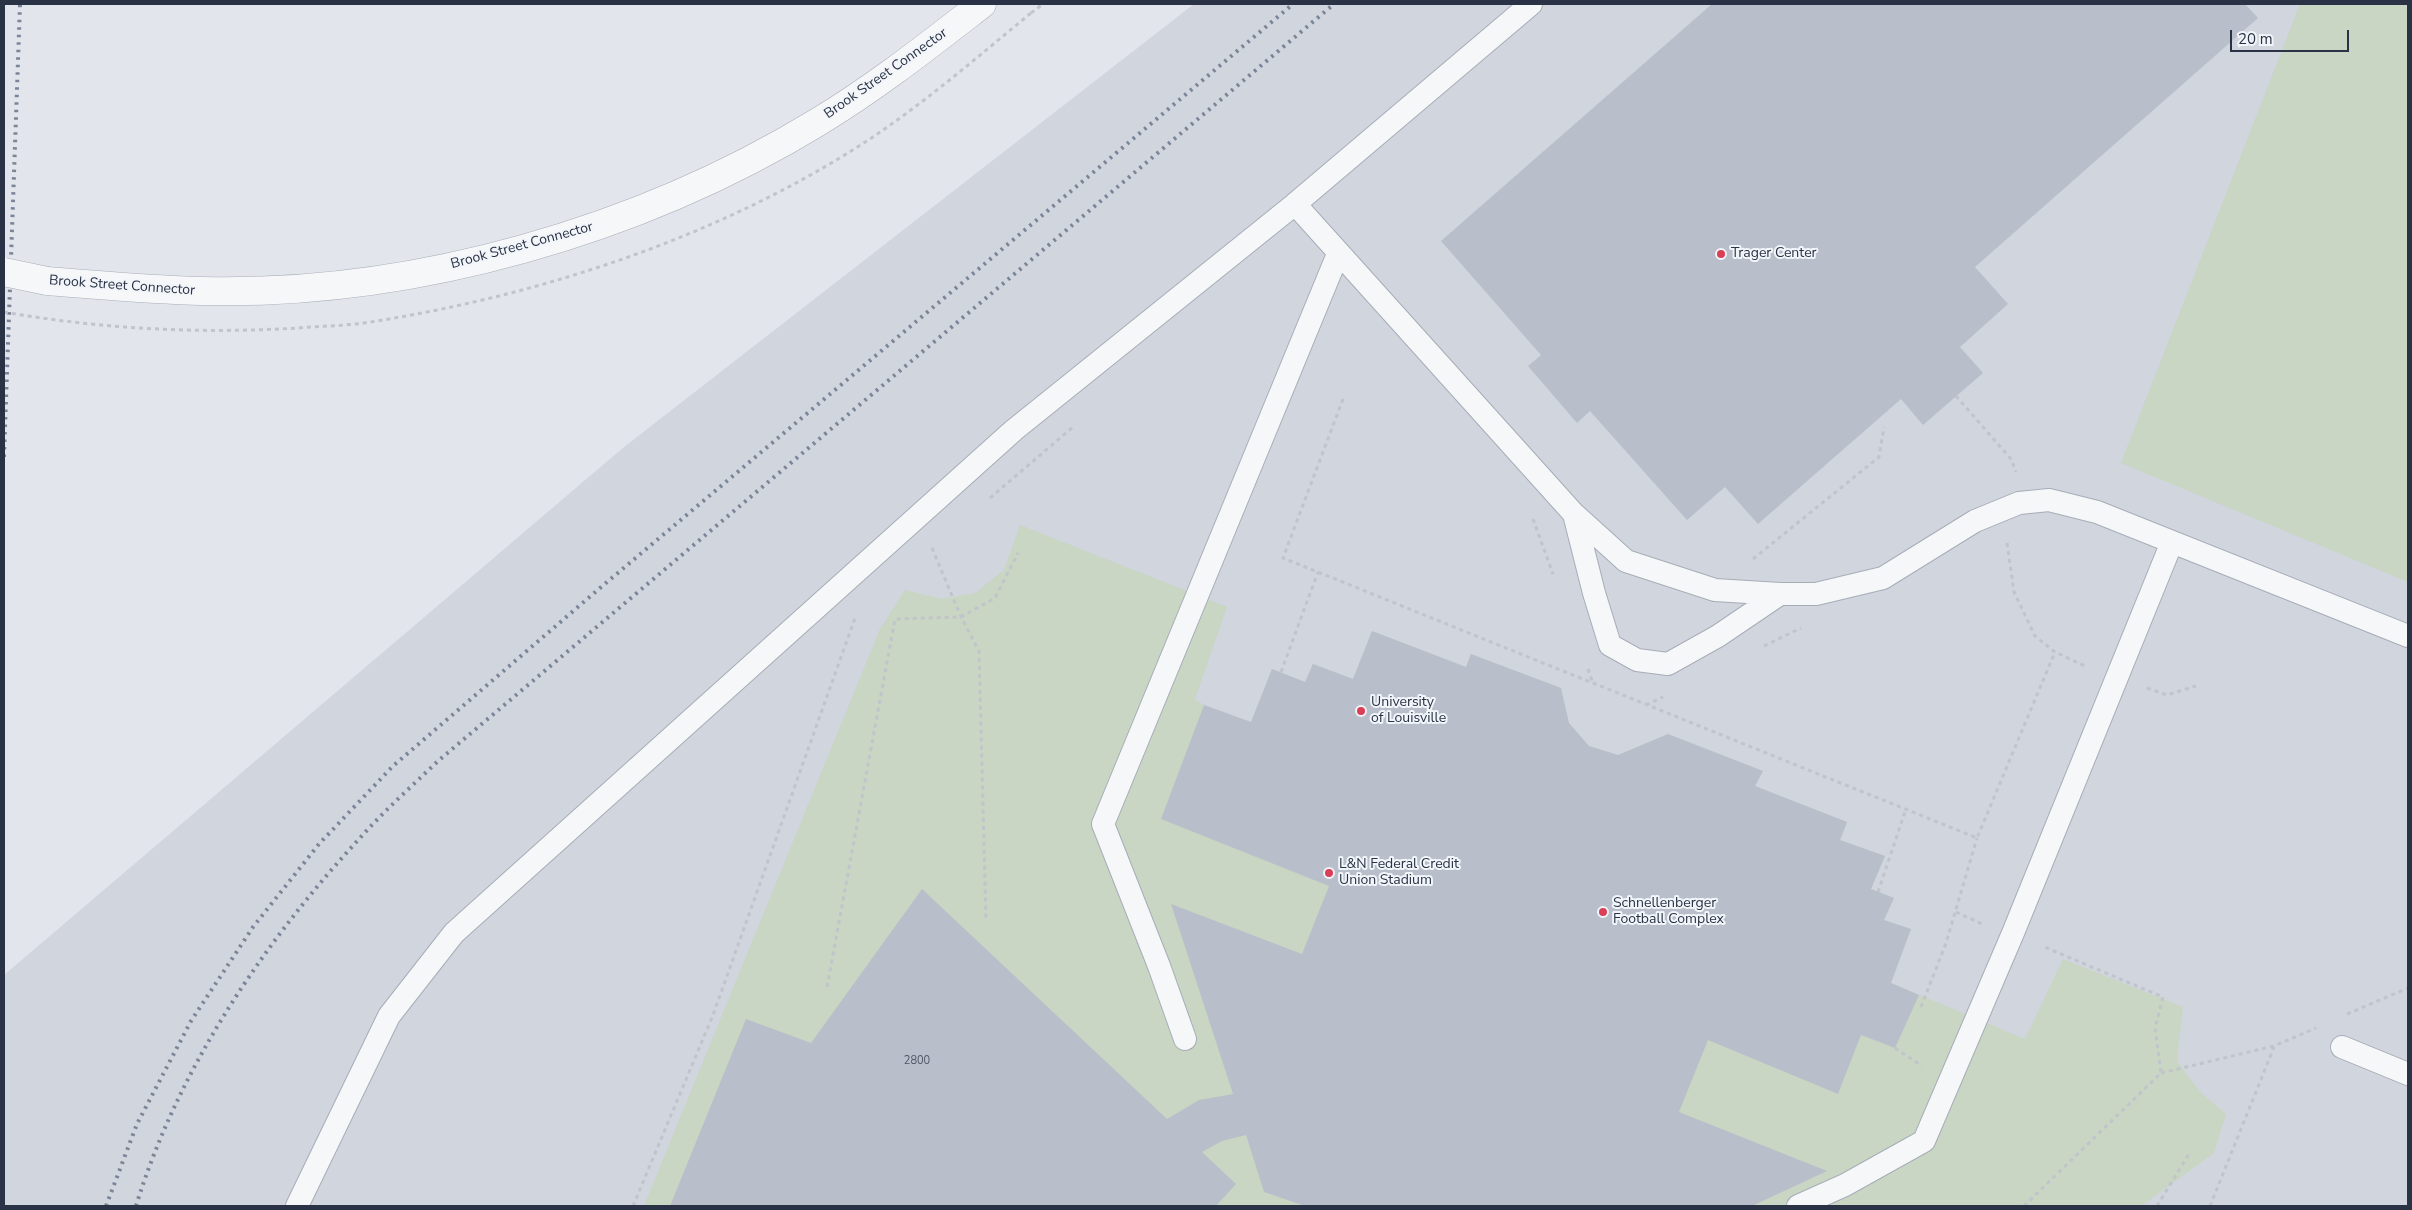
<!DOCTYPE html>
<style>
body{margin:0}
#map{position:relative;width:2412px;height:1210px;overflow:hidden;background:#e2e6ec;font-family:"Nunito Sans",sans-serif}
canvas{display:block}
.frame{position:absolute;inset:0;border:5px solid #293345;pointer-events:none}
.scale{position:absolute;left:2230px;top:30px;width:119px;height:22px;box-sizing:border-box;border:2px solid #293345;border-top:0;padding-left:6px;font-size:15px;line-height:18px;white-space:nowrap;color:#293345;-webkit-text-stroke:4px #f2f5f9;paint-order:stroke}
</style>
<div id="map">
<canvas width="2412" height="1210"></canvas>
<div class="frame"></div>
<div class="scale">20 m</div>
</div>
<script>
const ctx = document.querySelector('canvas').getContext('2d');
ctx.lineJoin = 'round';
function paint(path, color) { ctx.fillStyle = color; ctx.fill(path, 'evenodd'); }
function trace(path, color, width, dash) { ctx.strokeStyle = color; ctx.lineWidth = width; ctx.lineCap = dash ? 'butt' : 'round'; ctx.setLineDash(dash || []); ctx.stroke(path); }
function drawText(font, color, halo, rows, align = 'center') {
  ctx.font = font + ' "Nunito Sans",sans-serif'; ctx.lineWidth = 4; ctx.setLineDash([]); ctx.textBaseline = 'middle'; ctx.strokeStyle = halo; ctx.fillStyle = color; for (const [text, x, y, turn = 0] of rows) {
    ctx.save(); ctx.translate(x, y); ctx.rotate((+turn || 0) * Math.PI / 180); ctx.textAlign = isNaN(turn) ? turn : align; if (halo) ctx.strokeText(text, 0, 0); ctx.fillText(text, 0, 0); ctx.restore();
  }
}
paint(new Path2D(`
 M 1194,4 L 2408,4 L 2408,1206 L 4,1206 L 4,975 L 624,447 Z`), '#d0d5de');
paint(new Path2D(`
 M 2300,4 L 2408,4 L 2408,582 L 2121,463 Z
 M 1020,525 L 1227,607 L 1195,699 L 1204,705 L 1251,722 L 1272,669 L 1305,682 L 1313,664 L 1353,679 L 1372,631 L 1466,667 L 1471,654 L 1561,688 L 1569,723 L 1589,746 L 1618,755 L 1668,734 L 1763,771 L 1755,786 L 1847,822 L 1841,840 L 1885,856 L 1871,889 L 1894,898 L 1884,920 L 1911,929 L 1891,983 L 2025,1039 L 2063,959 L 2183,1007 L 2177,1061 L 2200,1092 L 2226,1114 L 2214,1153 L 2141,1206 L 644,1206 L 880,629 L 905,590 L 942,599 L 975,593 L 1004,570 Z`), '#c8d6c3');
paint(new Path2D(`
 M 1712,4 L 2245,4 L 2258,18 L 1975,267 L 2008,304 L 1960,347 L 1983,373 L 1923,425 L 1901,399 L 1758,524 L 1725,487 L 1687,520 L 1590,411 L 1577,423 L 1528,366 L 1541,355 L 1441,241 Z
 M 1372,631 L 1466,667 L 1471,654 L 1561,688 L 1569,723 L 1589,746 L 1618,755 L 1668,734 L 1763,771 L 1755,786 L 1847,822 L 1840,840 L 1885,856 L 1871,889 L 1894,898 L 1884,920 L 1911,929 L 1891,983 L 1919,995 L 1895,1048 L 1861,1035 L 1838,1094 L 1708,1040 L 1679,1112 L 1827,1171 L 1752,1206 L 1305,1206 L 1264,1192 L 1246,1135 L 1222,1141 L 1202,1152 L 1236,1184 L 1216,1206 L 670,1206 L 746,1019 L 811,1043 L 922,889 L 1167,1119 L 1199,1100 L 1233,1094 L 1171,904 L 1302,954 L 1329,886 L 1161,819 L 1204,705 L 1251,722 L 1272,669 L 1305,682 L 1313,664 L 1353,679 Z`), '#b9bfca');
const lane = new Path2D(`
 M 1295,204 L 1531,4
 M 1574,514 L 1594,593 L 1610,645 L 1637,660 L 1668,664 L 1718,636 L 1780,594
 M 1185,1039 L 1159,966 L 1103,824 L 1338,254
 M 2342,1047 L 2408,1074
 M 297,1206 L 389,1016 L 454,933 L 1014,430 L 1295,204 L 1574,514 L 1626,561 L 1715,590 L 1780,594 L 1816,594 L 1883,578 L 1975,521 L 2019,503 L 2049,500 L 2097,512 L 2408,636
 M 1798,1206 L 1845,1185 L 1924,1141 L 2013,933 L 2172,542`);
const street = new Path2D(`
 M 47,281 C 99,285 151,290 203,291 C 413,296 639,231 818,122 C 876,87 929,45 982,4`);
trace(lane, '#a7adb7', 24);
trace(street, '#a7adb7', 29);
trace(new Path2D(`
 M 1031,13 L 1043,4
 M 1956,396 L 2011,459 L 2016,472
 M 1343,399 L 1283,558 L 1977,838 L 2055,652
 M 990,498 L 1073,427
 M 1533,519 L 1553,574
 M 2007,543 L 2014,592 L 2035,636 L 2055,652 L 2087,667
 M 932,548 L 961,617 L 979,651 L 986,921
 M 1753,559 L 1879,457 L 1884,427
 M 1764,646 L 1801,628
 M 1588,669 L 1593,684
 M 1281,672 L 1318,572
 M 2147,688 L 2167,695 L 2196,686
 M 1646,705 L 1663,697
 M 1878,892 L 1906,809
 M 1956,912 L 1982,924
 M 827,987 L 895,619 L 961,617 L 995,598 L 1018,553
 M 1921,1007 L 1946,943 L 1977,838
 M 2347,1014 L 2408,988
 M 1895,1048 L 1922,1066
 M 2161,1073 L 2274,1046 L 2316,1028
 M 633,1206 L 713,1015 L 855,618
 M 2024,1206 L 2161,1073 L 2155,1028 L 2163,997 L 2042,946
 M 2157,1206 L 2189,1154
 M 2210,1206 L 2274,1047`), '#c1c4ca', 3, [4, 4]);
trace(lane, '#f6f7f9', 22);
trace(street, '#f6f7f9', 28);
trace(new Path2D(`
 M 4,457 L 20,4
 M 106,1206 L 137,1124 L 191,1021 L 253,927 L 319,844 L 393,766 L 600,588 L 1293,4
 M 136,1206 C 178,1069 263,943 360,838 C 384,811 412,786 438,761 L 1334,4`), '#7a8597', 4, [2.5, 5]);
const streetBridge = new Path2D(`
 M 4,272 L 47,281`);
trace(streetBridge, '#a7adb7', 29, []);
trace(new Path2D(`
 M 4,312 C 101,329 199,334 298,328 C 320,326 342,326 364,323 C 535,297 713,239 859,146 C 920,107 975,59 1031,13`), '#c1c4ca', 3, [4, 4]);
trace(streetBridge, '#f6f7f9', 28);
for (const [x, y, r, color] of [
 [1721,254,5,"#d93f55"],
 [1361,711,5,"#d93f55"],
 [1329,873,5,"#d93f55"],
 [1603,912,5,"#d93f55"]
]) { const dot = new Path2D(); dot.arc(x, y, r, 0, 2 * Math.PI); ctx.fillStyle = color; ctx.fill(dot); trace(dot, '#f2f5f9', 2); }
drawText('11px', '#4d5666', null, [
 ["2800",917,1061]
]);
drawText('14px', '#293345', '#f2f5f9', [
 ["Brook Street Connector",886,74,-35],
 ["Brook Street Connector",522,246,-15],
 ["Brook Street Connector",122,286,4]
]);
drawText('14px', '#293345', '#f2f5f9', [
 ["Trager Center",1731,254],
 ["University",1371,703],
 ["of Louisville",1371,719],
 ["L&N Federal Credit",1339,865],
 ["Union Stadium",1339,881],
 ["Schnellenberger",1613,904],
 ["Football Complex",1613,920]
], 'left');
</script>
